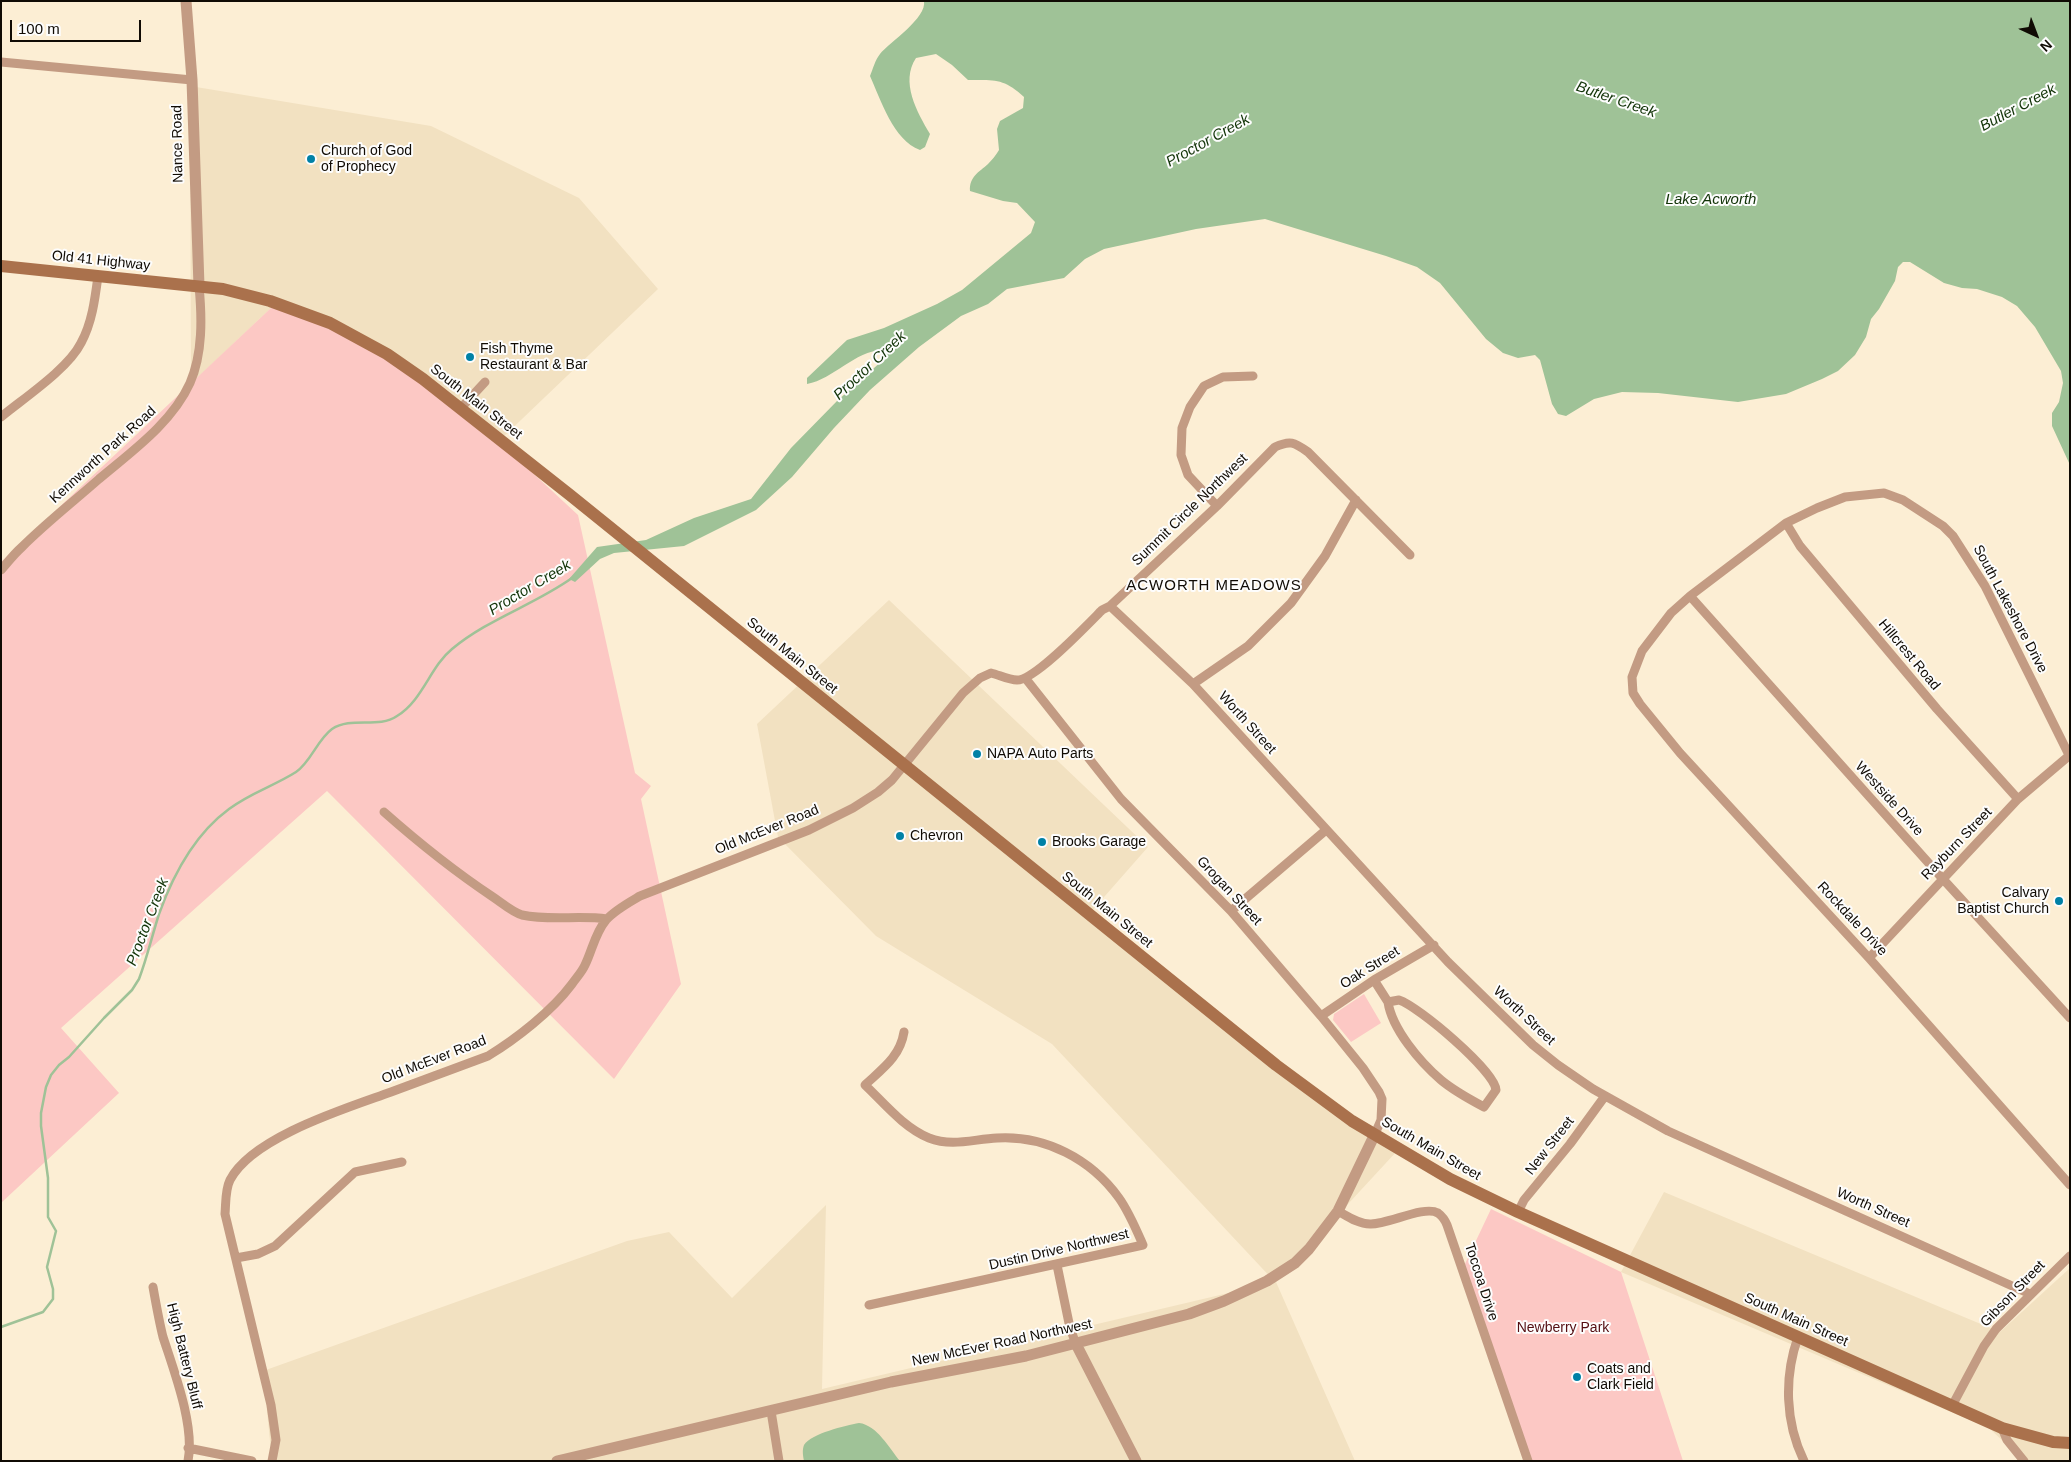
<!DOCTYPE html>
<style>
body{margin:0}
#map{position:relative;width:2071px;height:1462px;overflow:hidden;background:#fceed4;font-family:Helvetica,sans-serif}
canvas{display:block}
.frame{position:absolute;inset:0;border:2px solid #100b04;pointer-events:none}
.north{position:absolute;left:2011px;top:10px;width:50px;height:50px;-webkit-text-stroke:4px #fdfdfd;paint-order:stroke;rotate:137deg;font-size:14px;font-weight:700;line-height:20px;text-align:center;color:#100b04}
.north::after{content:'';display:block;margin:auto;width:18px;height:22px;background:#100b04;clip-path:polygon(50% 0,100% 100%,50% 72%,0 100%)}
.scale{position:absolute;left:10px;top:20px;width:131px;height:22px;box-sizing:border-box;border:2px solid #100b04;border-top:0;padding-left:6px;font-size:15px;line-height:18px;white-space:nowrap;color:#100b04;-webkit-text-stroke:4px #fdfdfd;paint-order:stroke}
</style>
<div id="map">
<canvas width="2071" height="1462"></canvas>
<div class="frame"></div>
<div class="north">N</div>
<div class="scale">100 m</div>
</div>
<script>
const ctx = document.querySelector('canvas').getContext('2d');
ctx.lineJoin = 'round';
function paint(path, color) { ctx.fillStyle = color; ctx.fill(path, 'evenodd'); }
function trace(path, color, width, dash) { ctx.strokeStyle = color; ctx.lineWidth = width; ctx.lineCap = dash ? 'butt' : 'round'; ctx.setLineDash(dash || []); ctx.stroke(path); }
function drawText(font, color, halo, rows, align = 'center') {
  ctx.font = font + ' Helvetica,sans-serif'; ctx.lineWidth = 4; ctx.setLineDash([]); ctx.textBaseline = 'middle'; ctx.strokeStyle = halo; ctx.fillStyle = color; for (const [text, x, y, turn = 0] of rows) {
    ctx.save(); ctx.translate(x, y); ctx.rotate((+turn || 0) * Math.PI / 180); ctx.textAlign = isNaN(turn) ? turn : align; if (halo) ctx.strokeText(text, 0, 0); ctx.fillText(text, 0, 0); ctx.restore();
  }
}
paint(new Path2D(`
 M 190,86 L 431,126 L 579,198 L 658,289 L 499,441 L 272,307 L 191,384 Z
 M 889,600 L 1148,847 L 1090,913 L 1397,1151 L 1276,1282 L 1355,1461 L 272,1461 L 263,1371 L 627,1241 L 669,1232 L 732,1298 L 826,1205 L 822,1389 L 1275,1282 L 1052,1044 L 876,936 L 778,837 L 757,724 Z
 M 1664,1192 L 2000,1332 L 2070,1268 L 2070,1461 L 2024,1461 L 1989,1428 L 1621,1272 Z`), '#f2e1c1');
paint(new Path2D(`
 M 272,307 L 349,330 L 480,424 L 578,515 L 635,773 L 651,786 L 641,799 L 681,984 L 614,1079 L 327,791 L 61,1028 L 119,1093 L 1,1203 L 1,562 Z
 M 1364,994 L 1381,1023 L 1351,1042 L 1333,1020 L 1334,1014 Z
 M 1491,1209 L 1621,1272 L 1683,1461 L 1532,1461 L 1464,1266 Z`), '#fcc8c4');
paint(new Path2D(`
 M 924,1 L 2070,1 L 2070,465 L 2052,426 L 2052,413 L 2059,402 L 2063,383 L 2061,371 L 2035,327 L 2017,306 L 2002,297 L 1977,289 L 1962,288 L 1944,283 L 1910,262 L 1903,262 L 1898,267 L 1895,281 L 1879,309 L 1871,319 L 1866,337 L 1855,355 L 1838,371 L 1822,379 L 1786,394 L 1738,402 L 1658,393 L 1622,392 L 1594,399 L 1566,416 L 1558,414 L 1552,404 L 1540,360 L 1535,355 L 1518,358 L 1503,353 L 1486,339 L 1440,283 L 1417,267 L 1386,256 L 1265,219 L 1196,229 L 1104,249 L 1085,259 L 1064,278 L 1007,289 L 988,304 L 961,316 L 919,347 L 870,390 L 834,428 L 792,477 L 756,510 L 684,546 L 614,553 L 600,559 L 575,582 L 569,579 L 597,547 L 646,540 L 694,518 L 751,499 L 791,448 L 837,401 L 883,360 L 883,350 C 854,351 834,379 807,384 L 807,378 L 847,340 L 884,328 L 937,304 L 962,290 L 1031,233 L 1035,222 L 1017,203 L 1003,201 L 970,191 C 969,177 979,172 988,164 C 992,160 996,155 999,150 L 997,129 L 1000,121 L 1023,108 L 1024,97 C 1004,78 994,80 968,80 L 952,65 L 936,54 L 916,58 C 900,82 917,112 930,134 L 925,147 L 920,150 C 893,140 881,100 870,76 C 873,69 875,60 880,54 C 890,42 927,18 924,1 Z
 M 859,1423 C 877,1425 889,1448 900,1461 L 804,1461 C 803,1456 802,1450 804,1445 C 812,1433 845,1426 859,1423 Z`), '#9fc297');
trace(new Path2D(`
 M 1,1327 L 43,1312 L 53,1299 L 53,1289 L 47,1267 L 56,1231 L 48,1217 L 48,1178 L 41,1126 L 41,1113 L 46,1087 L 51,1075 L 59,1065 L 69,1057 L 104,1018 L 132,990 L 139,979 C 147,958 152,936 159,914 C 173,875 195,834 229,809 C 250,793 274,786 296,772 C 311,762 317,740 332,729 C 352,716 378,729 397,716 C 423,700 430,667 452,649 C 488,619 534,605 572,578`), '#9fc297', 2.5);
trace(new Path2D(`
 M 1,62 L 192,80
 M 460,409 L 485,382
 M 1,417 C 24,398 68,369 81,343 C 92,323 95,299 98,276
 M 1217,506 L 1188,475 L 1181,455 L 1182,428 L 1190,407 L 1204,386 L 1223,377 L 1253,376
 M 1786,523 L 1800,546 L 1937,709 L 2018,799
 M 1,570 C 8,562 14,554 22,547 C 46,523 73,502 99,479 C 131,452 172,423 190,383 C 203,353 202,317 199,286
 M 1690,596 L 1942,878 L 2070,1018
 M 1110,606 L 1193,684 L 1448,962 L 1533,1045 L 1558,1065 L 1593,1089 L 1668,1131 L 2030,1294
 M 1026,679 L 1121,799 L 1231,911 L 1321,1016 L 1363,1068 L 1379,1092 L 1382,1099 L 1381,1120 L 1375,1134
 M 1193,684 L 1248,646 L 1291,603 L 1325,556 L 1356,500
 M 2069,755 L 1985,586 L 1953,536 L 1943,526 L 1903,500 L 1884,493 L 1845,497 L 1817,508 L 1786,523 L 1690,596 L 1671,613 L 1642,651 L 1632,677 L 1633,693 L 1640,704 L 1680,753 L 1869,958 L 2070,1185
 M 384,812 C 419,843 454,871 493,897 C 502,903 512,912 522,915 C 550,921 579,915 607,919
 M 1231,911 L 1326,830
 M 1869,958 L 2018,799 L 2070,755
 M 1374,980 L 1388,1002
 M 1399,1000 C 1418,1006 1495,1071 1496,1090 L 1484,1107 C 1469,1099 1454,1091 1441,1080 C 1420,1062 1392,1029 1388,1002 Z
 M 1321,1016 L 1374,980 L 1434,945
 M 1338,1211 C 1347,1216 1358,1224 1370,1224 C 1387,1225 1424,1205 1438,1213 C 1442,1216 1445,1220 1447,1225 L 1528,1461
 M 1518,1212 L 1524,1200 L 1570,1144 L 1605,1096
 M 236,1258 L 258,1254 L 275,1246 L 355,1172 L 402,1162
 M 1057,1265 L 1070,1328 L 1076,1344
 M 153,1287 C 156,1304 159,1321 163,1337 C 174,1371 195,1426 188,1461
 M 869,1305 L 1143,1245 C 1136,1229 1129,1212 1119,1198 C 1091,1159 1045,1135 997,1138 C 974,1139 952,1147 929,1138 C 904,1128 884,1103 865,1085 C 882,1069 900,1057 904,1032
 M 1798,1337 C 1784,1377 1785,1422 1804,1461
 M 1952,1406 L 1984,1346 L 1996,1329 L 2070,1256
 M 771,1411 L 779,1461
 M 2002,1428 L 2007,1440 L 2024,1461
 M 188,1448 L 252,1461
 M 272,1461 L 276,1440 L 271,1405 L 225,1214 C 226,1203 225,1190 230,1180 C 252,1137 347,1108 391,1092 C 423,1080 455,1068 488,1056 C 516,1039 552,1011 572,984 C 576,978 582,972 585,965 C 592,951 595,933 606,920 C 615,910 628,903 640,896 L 809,830 L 853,808 L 878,792 L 892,780 L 963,693 L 980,678 L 991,673 C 999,675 1009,680 1017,680 C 1035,680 1088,624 1102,610 L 1110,606 L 1217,506 L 1275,447 C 1290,440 1294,442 1308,452 L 1410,555`), '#c39b83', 9);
trace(new Path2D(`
 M 186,1 L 192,80 L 199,286
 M 1076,1344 L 1136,1461
 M 557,1461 L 891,1382 L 1026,1356 L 1189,1314 L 1224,1301 L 1267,1281 L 1295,1263 L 1309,1249 L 1338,1211 L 1375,1134`), '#c39b83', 11);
trace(new Path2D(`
 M 1,266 L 223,289 L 270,301 L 330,323 L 387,354 L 423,379 L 570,495 L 1276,1065 L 1352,1121 L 1450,1179 L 1518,1212 L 2002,1428 L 2053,1442 L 2070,1443`), '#aa714c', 12);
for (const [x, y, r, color] of [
 [311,159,5,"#0081a6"],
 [470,357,5,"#0081a6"],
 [977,754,5,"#0081a6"],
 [900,836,5,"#0081a6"],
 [1042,842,5,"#0081a6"],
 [2059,901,5,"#0081a6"],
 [1577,1377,5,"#0081a6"]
]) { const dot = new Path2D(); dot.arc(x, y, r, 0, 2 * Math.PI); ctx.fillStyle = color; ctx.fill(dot); trace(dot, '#fdfdfd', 2); }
drawText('14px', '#100b04', '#fdfdfd', [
 ["Nance Road",178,144,-91],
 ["Old 41 Highway",101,261,6],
 ["South Main Street",476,402,38],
 ["Kennworth Park Road",103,455,-42],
 ["Summit Circle Northwest",1190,510,-44],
 ["South Lakeshore Drive",2010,609,62],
 ["Hillcrest Road",1909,655,50],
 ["South Main Street",792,656,39],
 ["Worth Street",1247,723,48],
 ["Westside Drive",1889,799,48],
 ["Old McEver Road",767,830,-22],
 ["Rayburn Street",1957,844,-46],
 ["Grogan Street",1229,891,47],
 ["South Main Street",1107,910,39],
 ["Rockdale Drive",1852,919,47],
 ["Oak Street",1370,968,-32],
 ["Worth Street",1524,1016,43],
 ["Old McEver Road",434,1060,-21],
 ["New Street",1550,1146,-52],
 ["South Main Street",1431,1149,30],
 ["Worth Street",1873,1208,24],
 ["Dustin Drive Northwest",1059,1250,-13],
 ["Toccoa Drive",1481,1282,72],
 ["Gibson Street",2013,1294,-46],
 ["South Main Street",1796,1320,24],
 ["New McEver Road Northwest",1002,1343,-12],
 ["High Battery Bluff",184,1356,76]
]);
drawText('14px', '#100b04', '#fdfdfd', [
 ["Church of God",321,151],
 ["of Prophecy",321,167],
 ["Fish Thyme",480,349],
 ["Restaurant & Bar",480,365],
 ["NAPA Auto Parts",987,754],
 ["Chevron",910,836],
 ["Brooks Garage",1052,842],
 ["Calvary",2049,893,"right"],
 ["Baptist Church",2049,909,"right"],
 ["Coats and",1587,1369],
 ["Clark Field",1587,1385]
], 'left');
drawText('14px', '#540e12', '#fdfdfd', [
 ["Newberry Park",1563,1328]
]);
drawText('italic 15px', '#113307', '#fdfdfd', [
 ["Butler Creek",1616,100,19],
 ["Butler Creek",2018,108,-28],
 ["Proctor Creek",1208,141,-29],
 ["Lake Acworth",1711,200],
 ["Proctor Creek",870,366,-43],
 ["Proctor Creek",530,588,-31],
 ["Proctor Creek",148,922,-69]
]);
ctx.letterSpacing = '1px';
drawText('15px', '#100b04', '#fdfdfd', [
 ["ACWORTH MEADOWS",1214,586]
]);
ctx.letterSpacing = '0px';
</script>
